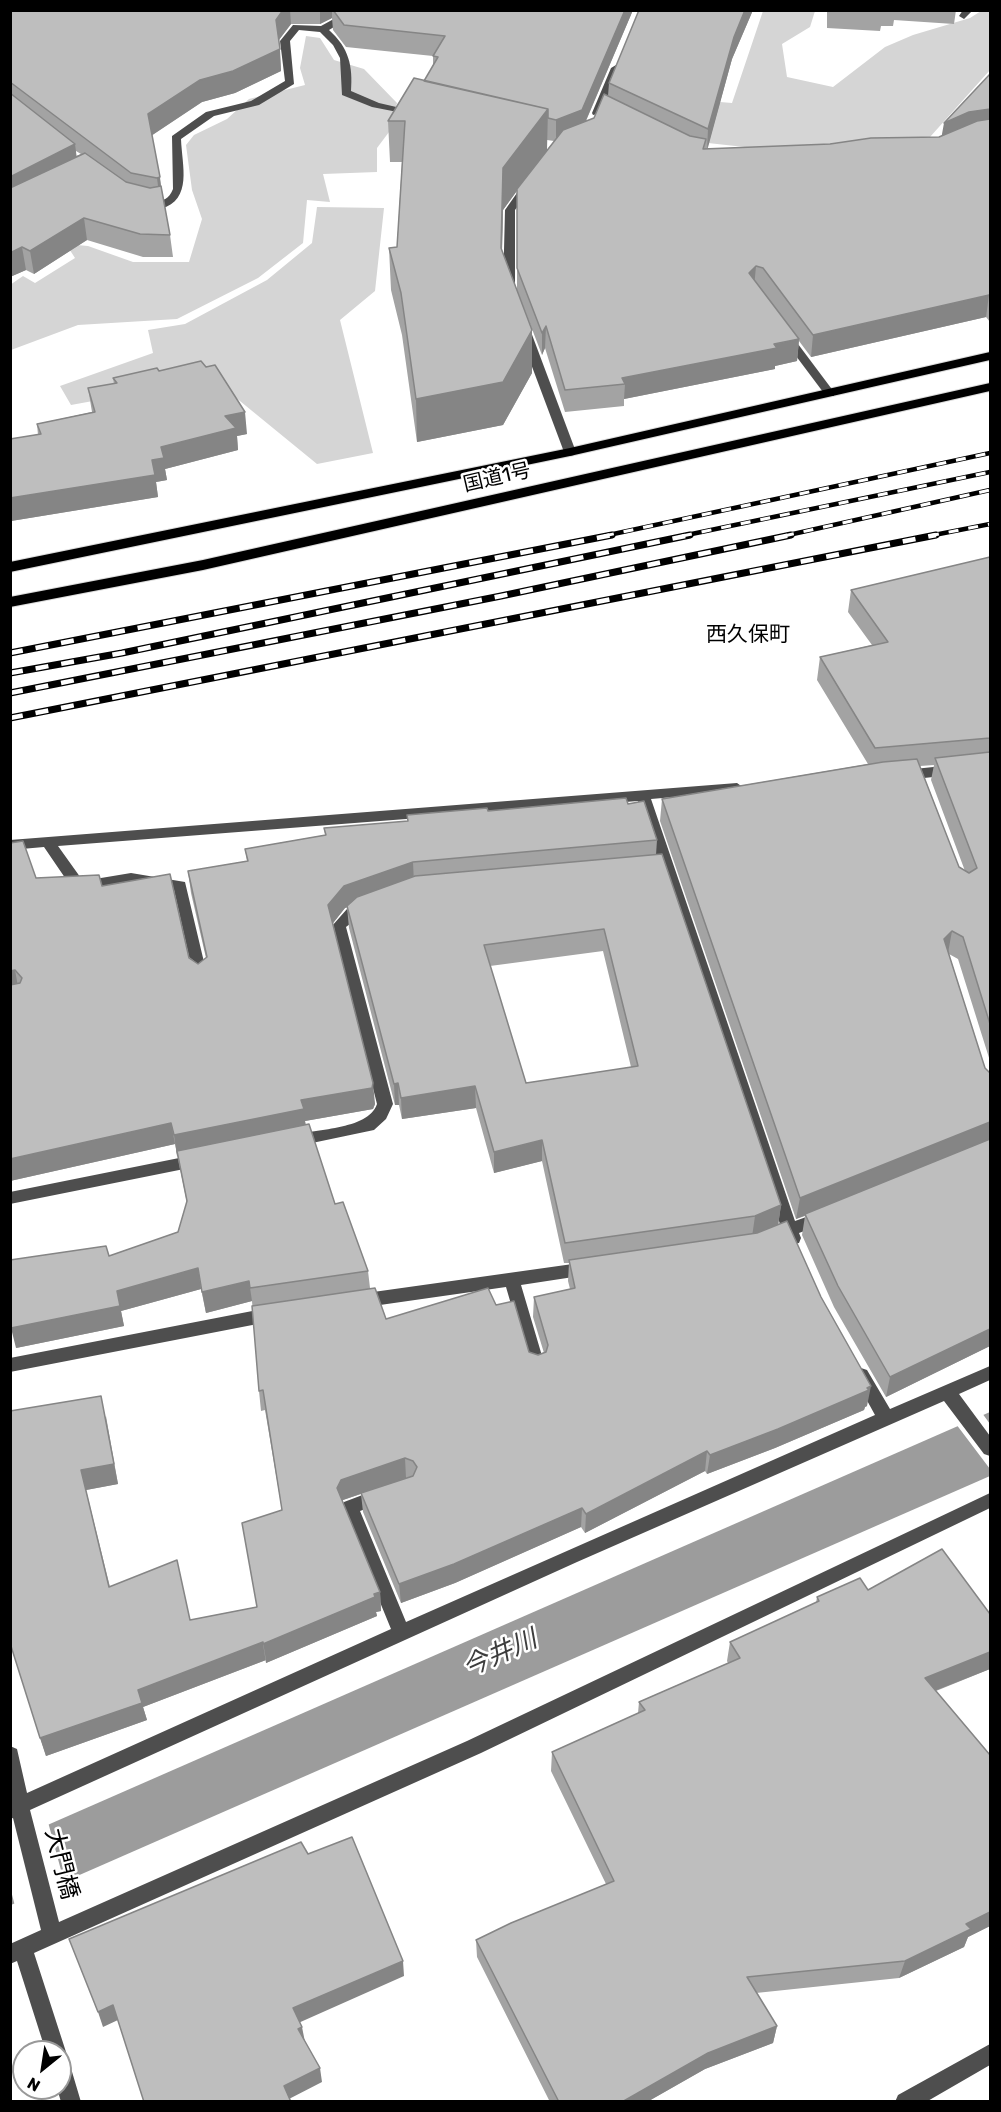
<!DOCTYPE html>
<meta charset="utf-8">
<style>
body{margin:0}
#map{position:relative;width:1001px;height:2112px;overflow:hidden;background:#fff;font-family:Rubik,sans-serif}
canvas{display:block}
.frame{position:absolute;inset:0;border:12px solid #000;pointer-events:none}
.north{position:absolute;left:12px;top:2040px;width:60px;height:60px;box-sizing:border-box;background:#fff;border:2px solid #999;border-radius:50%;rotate:210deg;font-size:16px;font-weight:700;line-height:24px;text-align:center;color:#000}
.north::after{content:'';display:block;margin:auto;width:21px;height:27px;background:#000;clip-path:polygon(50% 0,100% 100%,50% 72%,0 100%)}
</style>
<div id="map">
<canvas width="1001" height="2112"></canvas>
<div class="frame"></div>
<div class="north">N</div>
</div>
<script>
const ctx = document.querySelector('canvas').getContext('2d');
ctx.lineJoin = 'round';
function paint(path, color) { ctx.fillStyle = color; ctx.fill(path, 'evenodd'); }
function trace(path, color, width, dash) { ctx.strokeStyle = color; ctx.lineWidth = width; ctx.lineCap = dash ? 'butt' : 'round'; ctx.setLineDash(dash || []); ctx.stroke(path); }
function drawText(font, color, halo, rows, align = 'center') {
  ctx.font = font + ' Rubik,"Noto Sans JP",sans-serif'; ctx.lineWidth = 5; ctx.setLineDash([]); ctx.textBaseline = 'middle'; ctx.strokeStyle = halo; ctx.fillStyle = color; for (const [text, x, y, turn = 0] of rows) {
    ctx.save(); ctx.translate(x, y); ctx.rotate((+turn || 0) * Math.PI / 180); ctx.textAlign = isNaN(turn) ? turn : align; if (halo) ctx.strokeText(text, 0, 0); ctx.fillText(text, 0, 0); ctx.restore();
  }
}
paint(new Path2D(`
 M 763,11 L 815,11 L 810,27 L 782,44 L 787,77 L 833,87 L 885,47 L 913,35 L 970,18 L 981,11 L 990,11 L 990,70 L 930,137 L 781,151 L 708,143 L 696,100 L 732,103 Z
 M 306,36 L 320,38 L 334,60 L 364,69 L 397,103 L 389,132 L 377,148 L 377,172 L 323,174 L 330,202 L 307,200 L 303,243 L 258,278 L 177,319 L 78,325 L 11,350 L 10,285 L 23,276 L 35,283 L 75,258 L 66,244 L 88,246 L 133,262 L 189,262 L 202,219 L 192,190 L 186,145 L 194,135 L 227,119 L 249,99 L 305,85 L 300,68 Z
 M 317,207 L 384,208 L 375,291 L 340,320 L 373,453 L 317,464 L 213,379 L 71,405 L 60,386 L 153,353 L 148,330 L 185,324 L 267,280 L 312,243 Z`), '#d5d5d5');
paint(new Path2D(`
 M 990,1412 L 990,1476 L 11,1905 L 11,1841 Z`), '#9c9c9c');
paint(new Path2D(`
 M 982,1413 L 990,1424 L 990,1469 L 956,1424 Z
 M 48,1822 L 65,1885 L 15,1906 L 10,1887 L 10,1838 Z`), '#fff');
const highway = new Path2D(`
 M 990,352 L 990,360 L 570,456 L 10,572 L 10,562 L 570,448 Z
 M 990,383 L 990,391 L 203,570 L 10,607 L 10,597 L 203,560 Z`);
trace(highway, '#dbdbdb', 2);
paint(new Path2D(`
 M 350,10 L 362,10 L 329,30 C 349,48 353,66 351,91 L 379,103 L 418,112 L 418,116 L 372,107 L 342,95 L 340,58 L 333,45 L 320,32 L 299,30 L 290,41 L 294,84 L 259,105 L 214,116 L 181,139 C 182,166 193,199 161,209 L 141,205 L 141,201 C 156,199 166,206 173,189 L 172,136 L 206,112 L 251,101 L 285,81 L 280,41 L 293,25 L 321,26 Z
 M 963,10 L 973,10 L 964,19 L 959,16 Z
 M 616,65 L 621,68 L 602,113 L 593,115 L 592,113 L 611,68 Z
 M 528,182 L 533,185 L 515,210 L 515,290 L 509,293 L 503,290 L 505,210 L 524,183 Z
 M 525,329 L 531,332 L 576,452 L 574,455 L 570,456 L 564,452 L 519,332 Z
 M 785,331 L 789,332 L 834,392 L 834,396 L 826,396 L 781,336 L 779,334 Z
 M 990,761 L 990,771 L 905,780 L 898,775 L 905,770 Z
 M 737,783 L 744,788 L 742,791 L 651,799 L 795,1221 L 823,1211 L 829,1212 L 831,1217 L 829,1222 L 799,1233 L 801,1238 L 799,1243 L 793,1244 L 785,1239 L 773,1243 L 767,1242 L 765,1237 L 767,1232 L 781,1227 L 638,801 L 58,846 L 83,881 L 131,873 L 185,882 L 208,979 L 201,984 L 194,979 L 174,890 L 131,883 L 79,892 L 74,891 L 44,847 L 10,850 L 10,840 Z
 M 364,903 L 369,904 L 371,908 C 368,913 353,921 346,927 L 393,1104 L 386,1119 L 374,1130 L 293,1147 L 288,1145 L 285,1141 L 288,1137 C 313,1128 368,1131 377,1104 L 332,926 L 347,909 Z
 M 199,1154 L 204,1156 L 207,1160 L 204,1164 L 199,1166 L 10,1204 L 10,1192 Z
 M 587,1262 L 593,1264 L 595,1269 L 593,1274 L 521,1285 L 545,1366 L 543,1371 L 537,1373 L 531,1371 L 529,1366 L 506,1287 L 359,1308 L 353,1306 L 351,1301 L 353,1296 L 359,1294 Z
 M 273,1307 L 279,1309 L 281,1314 L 279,1319 L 273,1321 L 10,1372 L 10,1358 Z
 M 990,1366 L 990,1380 L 959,1394 L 990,1436 L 990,1456 L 984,1454 L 944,1401 L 577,1562 L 30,1810 L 59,1922 L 467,1741 L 990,1493 L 990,1508 L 481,1753 L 34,1953 L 66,2052 L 64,2057 L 70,2065 L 81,2102 L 61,2102 L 57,2088 L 60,2088 L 60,2052 L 46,2052 L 17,1961 L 10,1964 L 10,1944 L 41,1930 L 13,1818 L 10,1819 L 10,1746 L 17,1749 L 27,1793 L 391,1629 L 341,1507 L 344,1502 L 381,1488 L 387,1491 L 390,1496 L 387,1501 L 360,1511 L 406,1622 L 875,1415 L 853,1375 L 855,1370 L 861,1368 L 867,1370 L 890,1409 Z
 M 990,2044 L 990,2065 L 926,2102 L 895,2102 L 898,2095 Z`), '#4e4e4e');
paint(highway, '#000');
const railFar1 = new Path2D(`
 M 604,536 L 990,453
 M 682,536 L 990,472
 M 784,536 L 990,490
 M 929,536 L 990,524`);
const rail = new Path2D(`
 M 10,653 L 612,535
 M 10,673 L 122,653 L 690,535
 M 10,693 L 501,596 L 791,535
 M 10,718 L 936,535`);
trace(railFar1, '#000', 4.5);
trace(rail, '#000', 7);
trace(railFar1, '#fff', 3, [10]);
trace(rail, '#fff', 4.5, [13]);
paint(new Path2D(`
 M 10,10 L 633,10 L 586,121 L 594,118 L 608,96 L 609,83 L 639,10 L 753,10 L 732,59 L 707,149 L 830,144 L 939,137 L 942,136 L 990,74 L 990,322 L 986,317 L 811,357 L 799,341 L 797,361 L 775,366 L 775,369 L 624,399 L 624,406 L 565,412 L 545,348 L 542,355 L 517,290 L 517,190 L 503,210 L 502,250 L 532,330 L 532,373 L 503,425 L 417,442 L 402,335 L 391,290 L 389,248 L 397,247 L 402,162 L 390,162 L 388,121 L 424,81 L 433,65 L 433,56 L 346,47 L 333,30 L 332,18 L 320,24 L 291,24 L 279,40 L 281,71 L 235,93 L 202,102 L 152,135 L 170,235 L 173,257 L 143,257 L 87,240 L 34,274 L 26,270 L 10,277 ZM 547,140 L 554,141 L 547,150 ZM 76,151 L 81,154 L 76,156 Z
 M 827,10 L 956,10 L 954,24 L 894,20 L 893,26 L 881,26 L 880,31 L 827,28 Z
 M 159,371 L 247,434 L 237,436 L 238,450 L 165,469 L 167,480 L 156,482 L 158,497 L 11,521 L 10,439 L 38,435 L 37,424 L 92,412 L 88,388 L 114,384 L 113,378 Z
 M 990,557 L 990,1061 L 958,959 L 949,954 L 985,1068 L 990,1073 L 990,1346 L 886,1397 L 834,1307 L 802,1235 L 805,1216 L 796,1219 L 660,821 L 662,799 L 868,764 L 817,680 L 820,657 L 872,645 L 848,612 L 851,590 ZM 934,765 L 931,780 L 965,871 L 959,867 L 920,766 Z
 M 628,804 L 657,840 L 656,855 L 781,1205 L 778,1225 L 867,1406 L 865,1407 L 864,1410 L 775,1448 L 707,1474 L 705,1471 L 585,1533 L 581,1527 L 455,1583 L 401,1603 L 363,1512 L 361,1494 L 343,1500 L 342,1502 L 380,1592 L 381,1611 L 376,1612 L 377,1616 L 266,1663 L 266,1660 L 143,1707 L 147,1720 L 46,1756 L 10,1643 L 106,1416 L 118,1484 L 86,1490 L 110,1587 L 190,1620 L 257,1607 L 282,1510 L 265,1410 L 261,1411 L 259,1391 L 252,1301 L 206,1313 L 201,1289 L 121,1311 L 124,1326 L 16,1348 L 109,1256 L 178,1232 L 187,1203 L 175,1144 L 10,1181 L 10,843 L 36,878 L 102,886 L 198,964 L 206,958 L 191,893 L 188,871 L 247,861 L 245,849 L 325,835 L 324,828 L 408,822 L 407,815 ZM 347,907 L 349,928 L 395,1105 L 399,1105 L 402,1119 L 476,1108 L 494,1173 L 542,1161 L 564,1263 L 569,1263 L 568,1281 L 570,1289 L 534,1297 L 533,1317 L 544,1353 L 538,1355 L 529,1352 L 496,1305 L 386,1319 L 370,1288 L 368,1271 L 335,1204 L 306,1125 L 305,1121 L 373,1109 L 375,1104 L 333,923 L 345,908 ZM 603,951 L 631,1067 L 526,1083 L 490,966 Z
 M 868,1590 L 990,1669 L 936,1691 L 990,1755 L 990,1926 L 968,1937 L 964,1947 L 899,1978 L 756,1993 L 777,2026 L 773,2043 L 705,2069 L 647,2102 L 550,2102 L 477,1957 L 476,1940 L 606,1884 L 551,1771 L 552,1752 L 638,1713 L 639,1702 L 728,1663 L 727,1661 L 730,1642 L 816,1603 L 817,1597 Z`), '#a3a3a3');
paint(new Path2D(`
 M 283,10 L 290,10 L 291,24 L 278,41 L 276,20 Z
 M 320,10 L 332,10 L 332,18 L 320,24 Z
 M 625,10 L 633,10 L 581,132 L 556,142 L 556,120 Z
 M 745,10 L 753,10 L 732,59 L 707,151 L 708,129 L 734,37 Z
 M 280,49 L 281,71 L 235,93 L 202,102 L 151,136 L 148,114 L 200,80 Z
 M 548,109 L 547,150 L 503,210 L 501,290 L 503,168 Z
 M 990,109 L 990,125 L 940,145 L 944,123 L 969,112 Z
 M 75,144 L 78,167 L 10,201 L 10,177 Z
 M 160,177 L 162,199 L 160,201 L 157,178 Z
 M 84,218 L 87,240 L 34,274 L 30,251 Z
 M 22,247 L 26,270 L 10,277 L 10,253 Z
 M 756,266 L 754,288 L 749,273 Z
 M 989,295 L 986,317 L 811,357 L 813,335 Z
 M 546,326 L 545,348 L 542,355 L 542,333 Z
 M 532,330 L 532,373 L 503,425 L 417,442 L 416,399 Z
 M 799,339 L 797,361 L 775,366 L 775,369 L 624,399 L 625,384 L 622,378 Z
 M 245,412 L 247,434 L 237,436 L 238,450 L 165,469 L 167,480 L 156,482 L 158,497 L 11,521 L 10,498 L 152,460 L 161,447 L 225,416 Z
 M 413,862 L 414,884 L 345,908 L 330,927 L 328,905 L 344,886 Z
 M 952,931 L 948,953 L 944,939 Z
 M 15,970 L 19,992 L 10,994 L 10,971 Z
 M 373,1083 L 375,1104 L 373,1109 L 305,1121 L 306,1130 L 177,1156 L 174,1135 L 301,1100 Z
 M 398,1083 L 399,1105 L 395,1105 L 394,1084 Z
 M 475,1086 L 476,1108 L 402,1119 L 401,1098 Z
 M 990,1122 L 990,1137 L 989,1142 L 796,1219 L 800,1198 Z
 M 171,1123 L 175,1144 L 10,1181 L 10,1159 Z
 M 542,1140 L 542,1161 L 494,1173 L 494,1152 Z
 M 781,1205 L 778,1226 L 752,1237 L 755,1216 Z
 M 198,1268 L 201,1289 L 121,1311 L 124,1326 L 16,1348 L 11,1328 L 117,1291 Z
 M 249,1281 L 252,1301 L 206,1313 L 202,1292 Z
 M 990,1329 L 990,1346 L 886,1397 L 890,1377 Z
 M 871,1386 L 867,1406 L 865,1407 L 864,1410 L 775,1448 L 707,1474 L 710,1455 Z
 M 101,1396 L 118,1484 L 86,1490 L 81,1470 Z
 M 707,1451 L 705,1471 L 585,1533 L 586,1514 Z
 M 405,1458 L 406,1478 L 343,1500 L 339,1508 L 337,1488 L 341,1480 Z
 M 582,1508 L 581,1527 L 455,1583 L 401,1603 L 399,1584 Z
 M 380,1592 L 381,1611 L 376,1612 L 377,1616 L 266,1663 L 263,1644 Z
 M 263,1642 L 266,1660 L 143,1707 L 147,1720 L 46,1756 L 40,1738 L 138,1690 Z
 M 990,1652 L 990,1669 L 919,1697 L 925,1678 Z
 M 990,1912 L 990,1926 L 968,1937 L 964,1947 L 899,1978 L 905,1961 L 966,1924 Z
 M 403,1961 L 404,1976 L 296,2024 L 293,2008 Z
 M 113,2005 L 118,2020 L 103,2027 L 98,2012 Z
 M 777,2026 L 773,2043 L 705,2069 L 647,2102 L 622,2102 L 708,2053 Z
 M 302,2027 L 305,2042 L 298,2029 Z
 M 320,2068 L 322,2082 L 287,2100 L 284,2086 Z`), '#858585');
const building = new Path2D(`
 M 10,10 L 283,10 L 276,20 L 280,49 L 233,71 L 200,80 L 148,114 L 160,177 L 157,178 L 131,173 L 10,82 Z
 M 333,10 L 625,10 L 582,110 L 556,120 L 548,118 L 548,109 L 424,81 L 438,57 L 433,56 L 445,36 L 344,25 Z
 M 639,10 L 745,10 L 734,37 L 708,129 L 609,83 Z
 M 990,74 L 990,109 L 969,112 L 944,123 Z
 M 414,78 L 548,109 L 503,168 L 501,248 L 532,330 L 503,382 L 416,399 L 401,293 L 389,248 L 397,247 L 405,121 L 388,121 Z
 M 10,93 L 75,144 L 10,177 Z
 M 604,94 L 690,136 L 706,139 L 703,149 L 830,144 L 871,138 L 939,137 L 977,121 L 990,119 L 990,296 L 989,295 L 813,335 L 763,268 L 756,266 L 749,273 L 799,339 L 774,344 L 777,348 L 622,378 L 625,384 L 565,390 L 546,326 L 542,333 L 517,268 L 517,189 L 563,130 L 594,118 Z
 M 85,153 L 126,182 L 150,188 L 161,186 L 170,235 L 140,234 L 84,218 L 30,251 L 22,247 L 10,253 L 10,188 Z
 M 201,361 L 206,367 L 215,365 L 245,412 L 225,416 L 236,428 L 161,447 L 164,458 L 152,460 L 155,475 L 10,498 L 10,439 L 41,434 L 37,424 L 95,412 L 88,388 L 117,383 L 113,378 L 157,368 L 159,371 Z
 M 990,557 L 990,738 L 875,748 L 820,657 L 888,642 L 851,590 Z
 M 990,752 L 990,1024 L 963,937 L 952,931 L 944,939 L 985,1068 L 990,1073 L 990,1122 L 800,1198 L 662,799 L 883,762 L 917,759 L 959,867 L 969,873 L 977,868 L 935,758 Z
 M 626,798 L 628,804 L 644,801 L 657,840 L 413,862 L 344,886 L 328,905 L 373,1083 L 372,1088 L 301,1100 L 304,1109 L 174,1135 L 171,1123 L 10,1159 L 10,985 L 20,983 L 22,978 L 15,970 L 10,971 L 10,843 L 23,841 L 36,878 L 99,875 L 102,886 L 170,874 L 189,958 L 198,964 L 207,957 L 188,871 L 248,861 L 245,849 L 326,835 L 324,828 L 408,821 L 407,815 L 487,808 L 488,811 Z
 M 662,854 L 781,1205 L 755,1216 L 565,1243 L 542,1140 L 494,1152 L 475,1086 L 401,1098 L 398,1083 L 394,1084 L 347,906 L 357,897 L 415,876 ZM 604,929 L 638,1066 L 526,1083 L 484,945 Z
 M 309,1124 L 335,1204 L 343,1202 L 368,1271 L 250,1288 L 249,1281 L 202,1292 L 198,1268 L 117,1291 L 120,1306 L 11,1328 L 10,1260 L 106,1246 L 109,1256 L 178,1232 L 187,1201 L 177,1151 Z
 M 990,1139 L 990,1329 L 890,1377 L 838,1286 L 805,1214 Z
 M 787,1221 L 821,1297 L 871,1386 L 867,1388 L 869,1390 L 778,1429 L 710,1455 L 707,1451 L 586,1514 L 582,1508 L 454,1564 L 399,1584 L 361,1493 L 413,1476 L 417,1467 L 413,1461 L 405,1458 L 341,1480 L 337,1488 L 380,1592 L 374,1594 L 375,1597 L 263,1644 L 263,1642 L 138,1690 L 142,1703 L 40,1738 L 10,1643 L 10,1411 L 101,1396 L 114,1464 L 81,1470 L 109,1587 L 177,1560 L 190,1620 L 257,1607 L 242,1523 L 282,1510 L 263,1390 L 259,1391 L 252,1306 L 375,1288 L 386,1319 L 488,1288 L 496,1305 L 514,1301 L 529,1352 L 538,1355 L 546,1352 L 548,1345 L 534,1297 L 575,1288 L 569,1260 L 757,1233 Z
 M 942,1549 L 990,1614 L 990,1652 L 925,1678 L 990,1755 L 990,1912 L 966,1924 L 971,1929 L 905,1961 L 747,1977 L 777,2026 L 708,2053 L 622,2102 L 559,2102 L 476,1940 L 511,1923 L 614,1881 L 552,1752 L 645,1710 L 639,1702 L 740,1658 L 730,1642 L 819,1601 L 817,1597 L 860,1578 L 868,1590 Z
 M 352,1837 L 403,1961 L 293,2008 L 302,2027 L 298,2029 L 320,2068 L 284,2086 L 291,2102 L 144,2102 L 113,2005 L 98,2012 L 69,1939 L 301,1842 L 308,1854 Z`);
paint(building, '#bebebe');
trace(building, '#858585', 1.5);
drawText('20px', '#000', '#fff', [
 ["国道1号",497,478,-13]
]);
drawText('21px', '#000', '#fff', [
 ["西久保町",748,635]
]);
drawText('24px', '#000', '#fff', [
 ["大門橋",61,1864,76]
]);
drawText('italic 26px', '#3d3d3d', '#fff', [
 ["今井川",500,1654,-24]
]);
</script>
